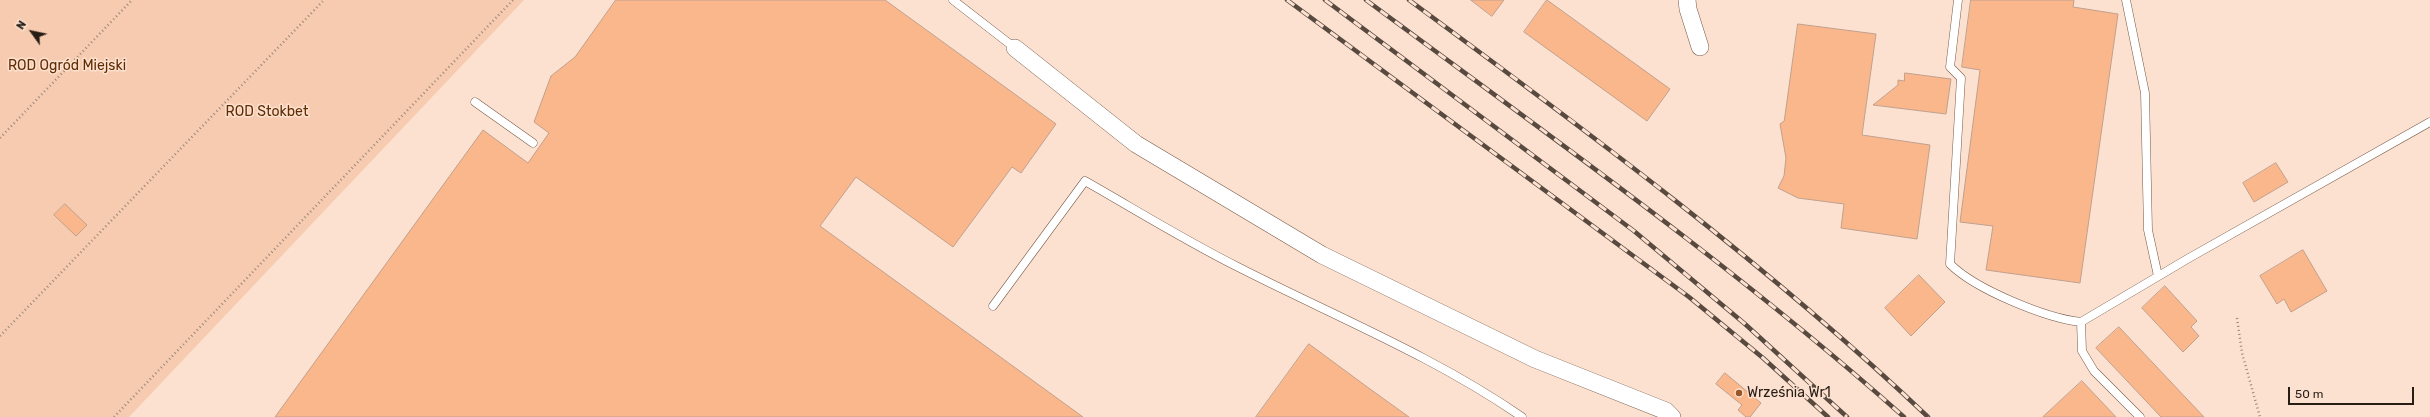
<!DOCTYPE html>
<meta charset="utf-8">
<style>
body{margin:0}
#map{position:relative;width:2430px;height:417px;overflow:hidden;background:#fce1d0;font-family:Rubik,sans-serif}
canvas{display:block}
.north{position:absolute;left:12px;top:12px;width:40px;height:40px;-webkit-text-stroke:3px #fce1d0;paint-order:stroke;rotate:303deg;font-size:11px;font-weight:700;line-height:16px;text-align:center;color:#281d15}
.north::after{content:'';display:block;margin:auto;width:14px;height:18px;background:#281d15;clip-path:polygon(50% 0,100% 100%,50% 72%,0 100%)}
.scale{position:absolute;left:2288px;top:387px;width:126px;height:18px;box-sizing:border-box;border:2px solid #281d15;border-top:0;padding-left:5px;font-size:12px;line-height:14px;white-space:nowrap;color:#281d15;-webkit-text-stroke:3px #fce1d0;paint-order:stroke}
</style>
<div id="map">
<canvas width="2430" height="417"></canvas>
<div class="north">N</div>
<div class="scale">50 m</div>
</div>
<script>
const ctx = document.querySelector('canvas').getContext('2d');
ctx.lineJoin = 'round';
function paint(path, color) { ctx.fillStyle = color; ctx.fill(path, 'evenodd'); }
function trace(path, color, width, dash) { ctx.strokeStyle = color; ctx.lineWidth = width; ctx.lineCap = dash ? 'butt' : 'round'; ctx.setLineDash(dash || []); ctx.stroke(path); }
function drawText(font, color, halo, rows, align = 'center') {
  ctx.font = font + ' Rubik,sans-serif'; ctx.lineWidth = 3; ctx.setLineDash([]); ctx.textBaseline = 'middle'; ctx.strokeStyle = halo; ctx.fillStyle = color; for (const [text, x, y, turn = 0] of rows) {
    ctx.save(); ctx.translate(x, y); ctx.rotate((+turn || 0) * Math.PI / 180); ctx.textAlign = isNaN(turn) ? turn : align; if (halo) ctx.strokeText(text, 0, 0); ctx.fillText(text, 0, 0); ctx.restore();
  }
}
paint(new Path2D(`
 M 0,0 L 524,0 L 129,417 L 0,417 Z`), '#f7cbaf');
const building = new Path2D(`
 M 616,0 L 885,0 L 1056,124 L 1021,173 L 1012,167 L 953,247 L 856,177 L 820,226 L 1083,417 L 275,417 L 483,130 L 528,163 L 549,133 L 534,122 L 551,76 L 575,57 Z
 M 1471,0 L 1504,0 L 1492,16 Z
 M 1547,0 L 1670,89 L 1647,121 L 1524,32 Z
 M 1971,0 L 2074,0 L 2073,7 L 2118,14 L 2080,283 L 1986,270 L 1993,226 L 1960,222 L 1980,70 L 1962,67 Z
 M 1798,24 L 1876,34 L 1862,135 L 1930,145 L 1917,239 L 1841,228 L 1844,204 L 1798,198 L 1778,188 L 1784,176 L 1786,158 L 1780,124 L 1784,121 Z
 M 1905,73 L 1951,79 L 1946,114 L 1873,105 L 1898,85 L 1898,80 L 1904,81 Z
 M 2276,163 L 2288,182 L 2254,202 L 2243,183 Z
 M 65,204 L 87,225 L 76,236 L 54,215 Z
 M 2303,250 L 2327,291 L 2291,312 L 2284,299 L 2277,304 L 2260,276 Z
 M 1919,275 L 1945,302 L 1911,336 L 1885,308 Z
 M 2165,286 L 2197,321 L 2191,327 L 2199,336 L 2183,352 L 2142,308 Z
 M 2119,327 L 2204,417 L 2161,417 L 2096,348 Z
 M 1309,344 L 1370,389 L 1409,417 L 1256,417 Z
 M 1725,373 L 1761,403 L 1750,417 L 1746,417 L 1738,410 L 1742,405 L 1716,384 Z
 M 2082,381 L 2116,417 L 2043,417 Z`);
paint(building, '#fbb78c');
trace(building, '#c0a08d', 1);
const service = new Path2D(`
 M 953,0 L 1015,48
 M 1958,0 L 1950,67 L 1961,78 L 1950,264 C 1975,289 2045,318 2081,322 L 2189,258 L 2430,122
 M 2126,0 L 2145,93 L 2148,230 L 2158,276
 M 475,102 L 533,143
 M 993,306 L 1085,181 C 1136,210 1186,241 1238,267 C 1334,316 1434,356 1522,417
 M 2081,322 L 2082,351 L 2094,371 L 2140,417`);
const minor = new Path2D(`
 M 1687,0 L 1688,9 L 1700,47
 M 1015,48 L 1136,144 L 1322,255 L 1535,359 L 1666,411 L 1672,417`);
trace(service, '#775a49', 9);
trace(minor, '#775a49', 18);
trace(new Path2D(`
 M 0,138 L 132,0
 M 2237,318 L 2242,353 L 2260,417
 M 0,336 L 324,0
 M 114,417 L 513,0`), '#9a877a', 2.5, [1, 3]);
trace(service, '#fff', 8);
trace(minor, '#fff', 17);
const rail = new Path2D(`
 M 1287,0 L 1689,297 L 1763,358 L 1828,417
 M 1325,0 L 1634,231 L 1745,324 L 1847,417
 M 1366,0 C 1548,135 1734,266 1904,417
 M 1409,0 C 1588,132 1767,264 1928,417`);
trace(rail, '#594a40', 4.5);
trace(rail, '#fce1d0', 3, [9]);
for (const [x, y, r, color] of [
 [1739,393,4,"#995626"]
]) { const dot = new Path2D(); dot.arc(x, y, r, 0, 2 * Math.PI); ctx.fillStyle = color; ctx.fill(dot); trace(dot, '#fce1d0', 1.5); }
drawText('14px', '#602c00', '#fce1d0', [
 ["ROD Ogród Miejski",67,66],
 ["ROD Stokbet",267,112]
]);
drawText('14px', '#281d15', '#fce1d0', [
 ["Września Wr1",1747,393]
], 'left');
</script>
